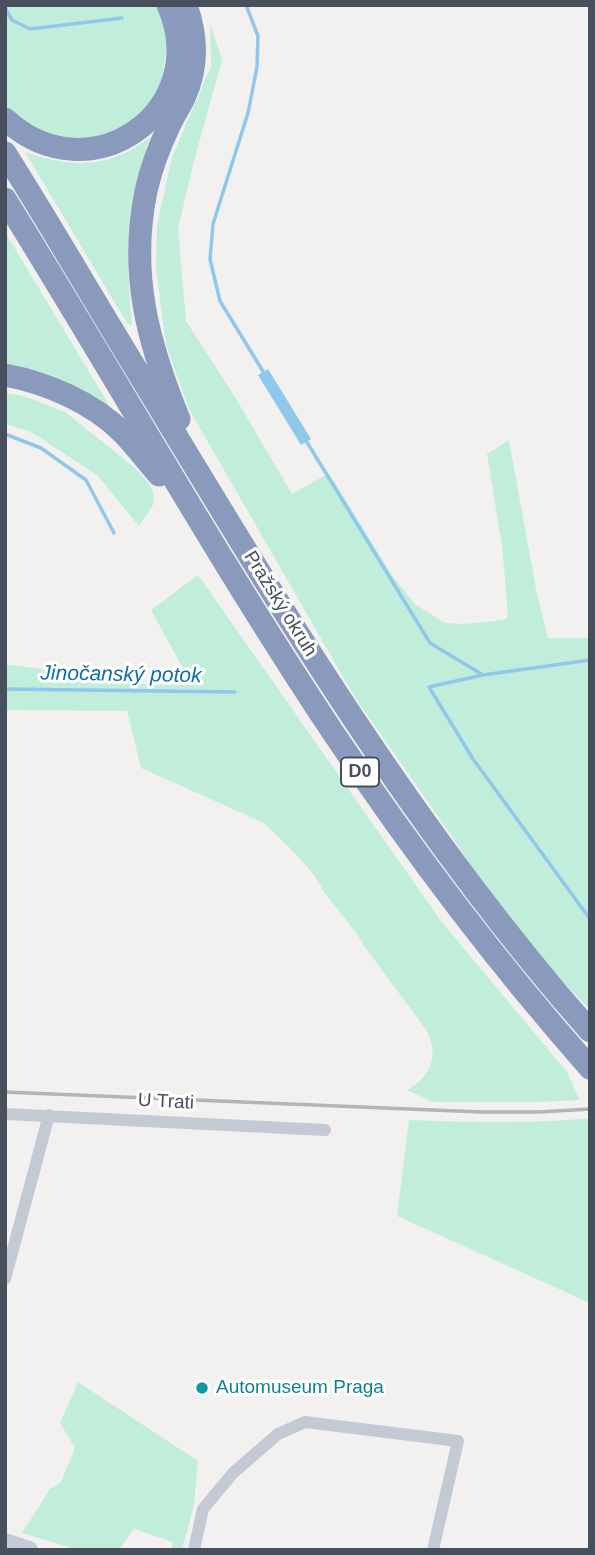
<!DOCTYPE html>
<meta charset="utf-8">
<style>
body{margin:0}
#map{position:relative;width:595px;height:1555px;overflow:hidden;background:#f3f1f0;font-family:Helvetica,sans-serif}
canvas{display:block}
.frame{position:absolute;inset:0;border:7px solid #49505d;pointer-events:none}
</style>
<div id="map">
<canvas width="595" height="1555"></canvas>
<div class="frame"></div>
</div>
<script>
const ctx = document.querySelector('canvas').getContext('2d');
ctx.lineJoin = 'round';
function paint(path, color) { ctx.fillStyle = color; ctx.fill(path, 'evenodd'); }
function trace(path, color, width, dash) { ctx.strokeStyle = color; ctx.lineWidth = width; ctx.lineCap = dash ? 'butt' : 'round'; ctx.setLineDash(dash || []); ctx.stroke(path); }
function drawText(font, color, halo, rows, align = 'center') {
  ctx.font = font + ' Helvetica,sans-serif'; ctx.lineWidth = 6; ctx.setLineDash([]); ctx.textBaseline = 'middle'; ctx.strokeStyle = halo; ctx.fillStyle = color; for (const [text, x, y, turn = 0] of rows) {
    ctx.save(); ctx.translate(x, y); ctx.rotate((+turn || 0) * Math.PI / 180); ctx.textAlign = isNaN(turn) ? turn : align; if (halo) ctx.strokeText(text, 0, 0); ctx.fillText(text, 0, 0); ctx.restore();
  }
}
paint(new Path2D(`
 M 5,5 L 160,5 L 169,29 L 161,89 L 132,125 L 86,141 L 41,134 L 5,108 Z
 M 210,23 L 222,60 L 193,165 L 178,229 L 186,321 L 235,397 L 292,494 L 329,473 L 393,577 L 416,605 L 445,623 L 464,624 L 503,620 L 506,619 L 508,615 L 502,546 L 487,454 L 509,440 L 536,589 L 548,638 L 590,638 L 590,1010 L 510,925 L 451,835 L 354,696 L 189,409 L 166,345 L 156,268 L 157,225 L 172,157 L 211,66 Z
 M 150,137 C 142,163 133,189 130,216 C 126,253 129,289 132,325 L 127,323 L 25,152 C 72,168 110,169 150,137 Z
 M 5,232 L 112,410 L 5,367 Z
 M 5,393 L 24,396 L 65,412 L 134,467 L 150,485 L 154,495 L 153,505 L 139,526 L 97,475 L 31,432 L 5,424 Z
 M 198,575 L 441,921 L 567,1072 L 580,1100 L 539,1102 L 433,1102 L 407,1090 C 432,1076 440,1054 425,1028 L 364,946 L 357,934 L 324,892 L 314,875 L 293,851 L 264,823 L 141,768 L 127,711 L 5,710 L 5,666 L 14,665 L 141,684 L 192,685 L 151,610 Z
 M 590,1118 L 590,1303 L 397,1216 L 409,1120 C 469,1122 530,1124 590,1118 Z
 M 78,1382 L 198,1461 L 194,1505 L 182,1550 L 171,1550 L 173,1542 L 134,1529 L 119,1550 L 79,1550 L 22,1533 L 50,1489 L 61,1482 L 75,1448 L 60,1423 Z`), '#c1eeda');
paint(new Path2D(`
 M 268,369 L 311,439 L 301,445 L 258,375 Z`), '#8fc8ea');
trace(new Path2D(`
 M 246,5 L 258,36 L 257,67 L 248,113 L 213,224 L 210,259 L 220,301 L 264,373
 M 5,8 L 12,20 L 30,29 L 122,18
 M 5,434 L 41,448 L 86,480 L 114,533
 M 305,439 L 430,643 L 483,675
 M 590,660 L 483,675 L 429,687 L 473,759 L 590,919
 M 5,689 L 235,692`), '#8fc8ea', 3.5);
trace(new Path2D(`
 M 5,1114 L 325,1130
 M 5,1279 L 49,1115
 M 194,1550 L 203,1509 L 233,1473 L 278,1434 L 305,1422 L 458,1441 L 433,1550`), '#c4cad4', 12);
trace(new Path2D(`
 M 5,1542 L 29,1550`), '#c4cad8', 18);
trace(new Path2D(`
 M 5,119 C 90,198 214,110 168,5
 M 5,153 C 41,210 75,268 110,326 C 257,569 401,817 590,1031
 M 5,199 C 115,376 217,558 332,731 C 411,849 496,962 590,1068
 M 5,375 C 47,383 92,402 123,433 C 135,446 147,461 159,475
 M 179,419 C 148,343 129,274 146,191 C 151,169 159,147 169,126 C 173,117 179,108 184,98 C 198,68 197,36 186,5`), '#8a9abd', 23);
trace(new Path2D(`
 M 5,1092 L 480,1112 L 539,1112 L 590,1109`), '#b3b4ba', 3.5);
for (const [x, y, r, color] of [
 [202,1388,7,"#0f9aa8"]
]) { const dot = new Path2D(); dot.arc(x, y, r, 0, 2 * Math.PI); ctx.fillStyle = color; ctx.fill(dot); trace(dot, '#fff', 2.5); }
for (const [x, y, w] of [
 [360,772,38]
]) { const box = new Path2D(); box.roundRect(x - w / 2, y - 14.5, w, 29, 5); ctx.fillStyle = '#fff'; ctx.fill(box); trace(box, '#49505d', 2); }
drawText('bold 18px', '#49505d', null, [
 ["D0",360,772]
]);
drawText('19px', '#49505d', '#fff', [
 ["Pražský okruh",280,604,58],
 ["U Trati",166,1102,3]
]);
drawText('19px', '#0d838f', '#fff', [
 ["Automuseum Praga",216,1388]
], 'left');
drawText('italic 21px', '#116fa8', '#fff', [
 ["Jinočanský potok",121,675,1]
]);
</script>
